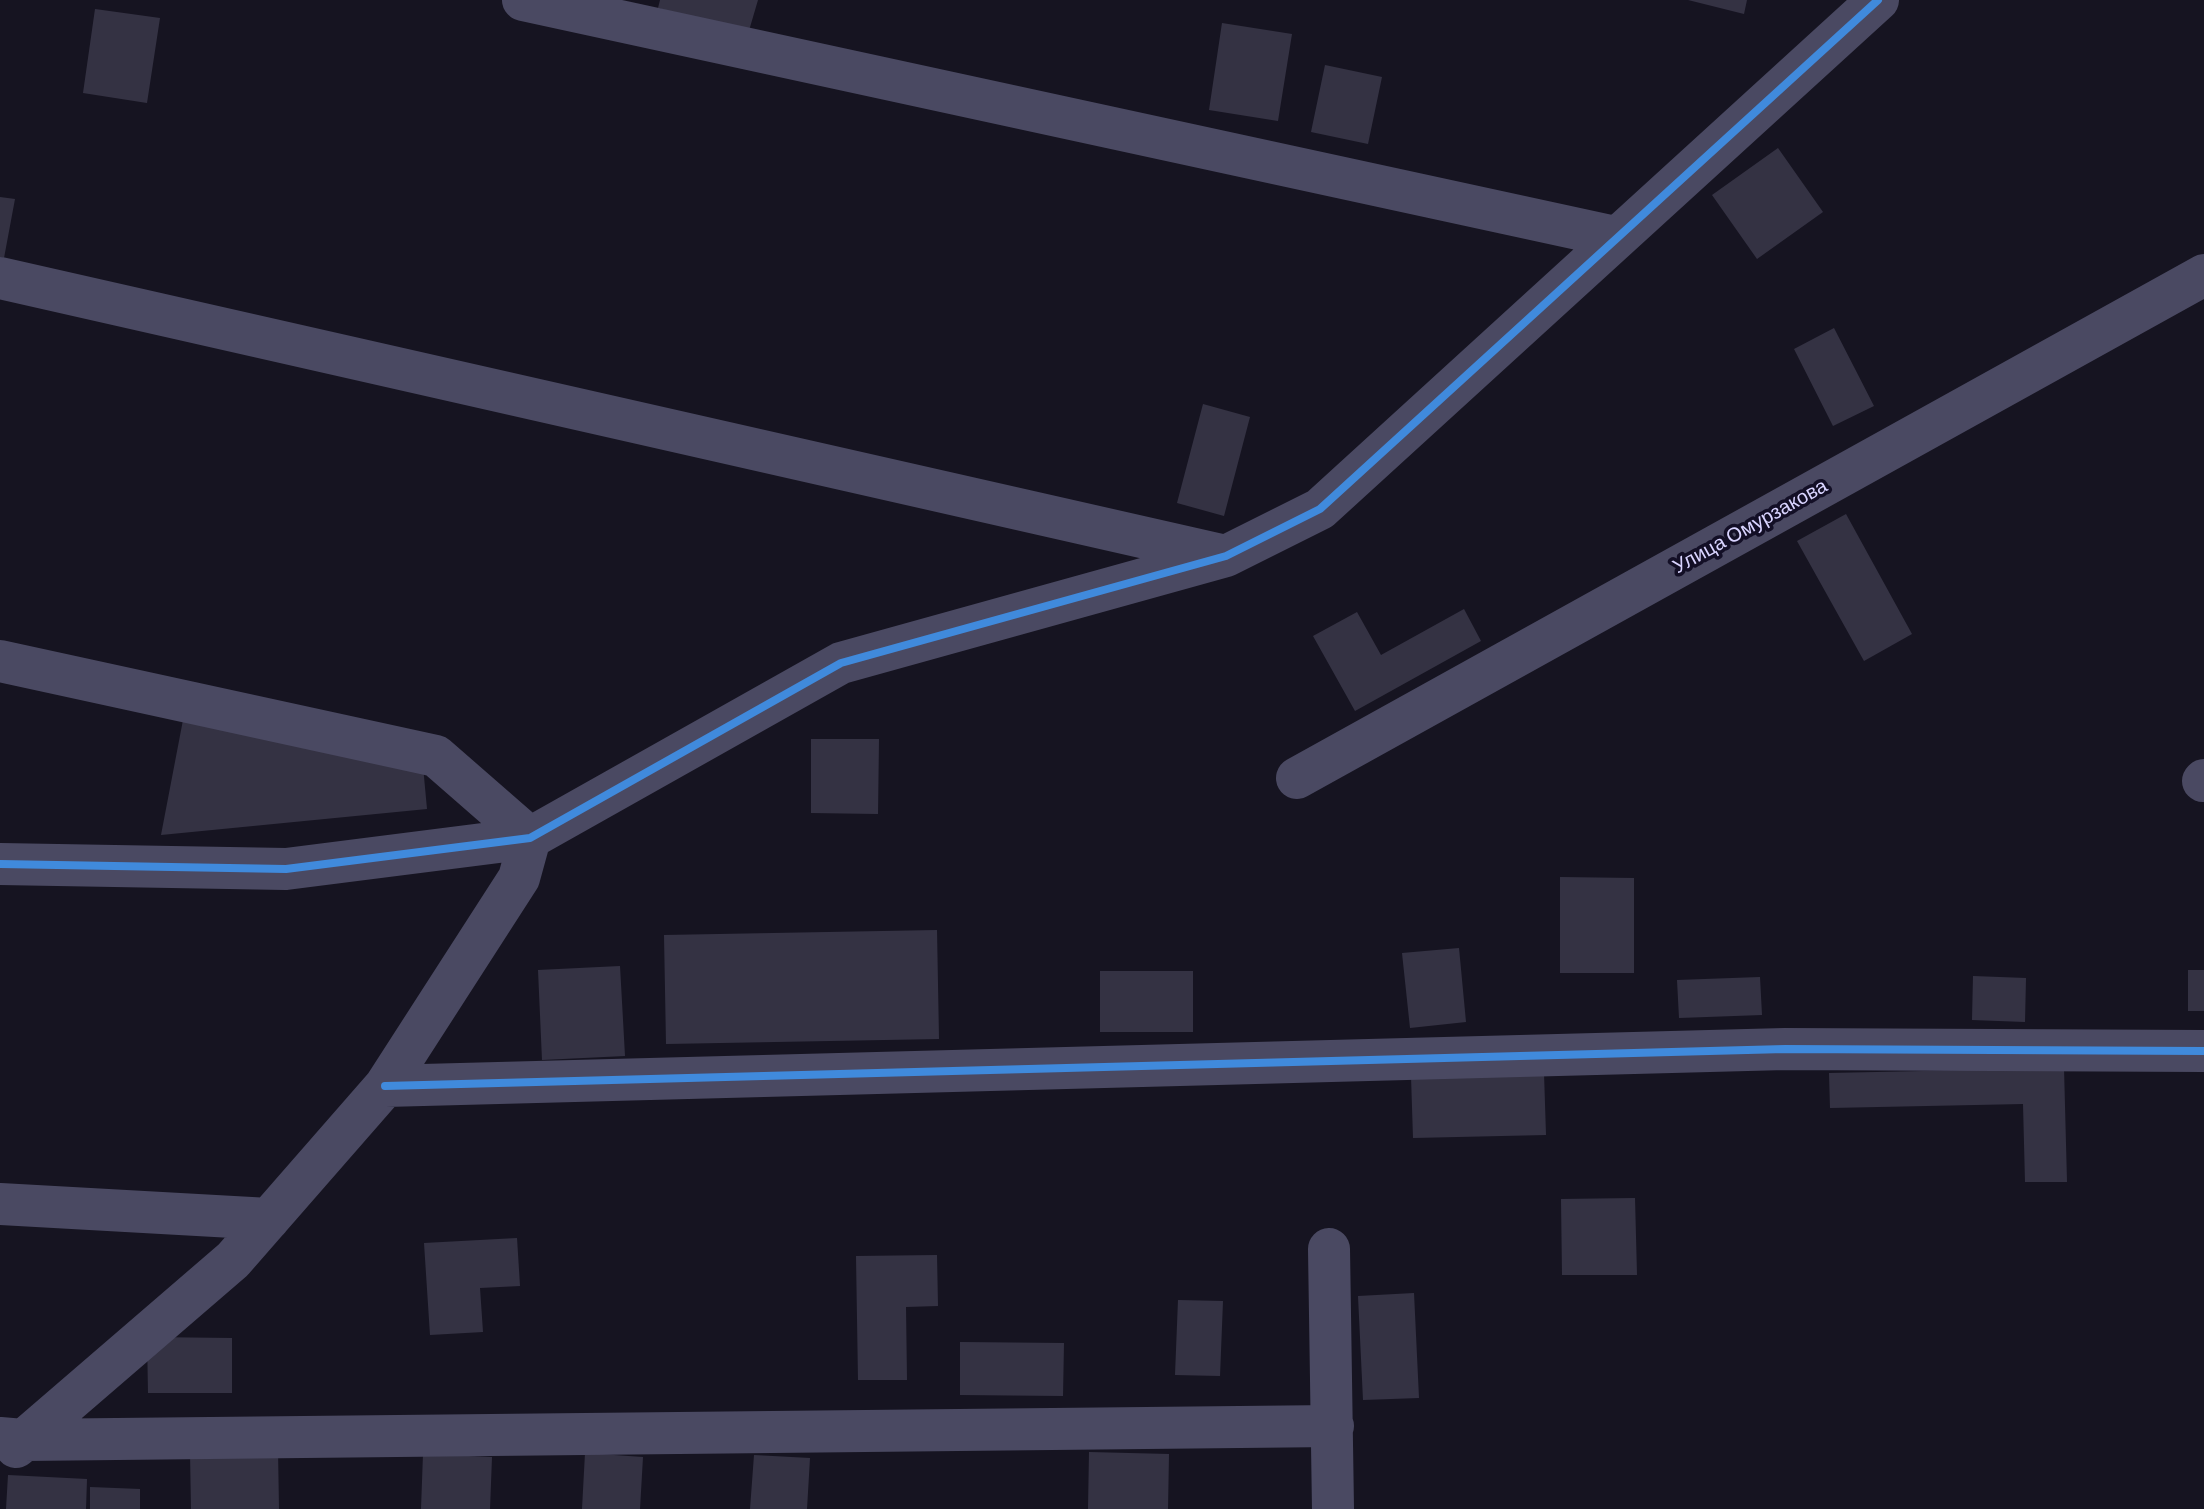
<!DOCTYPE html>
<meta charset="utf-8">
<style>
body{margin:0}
canvas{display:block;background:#161421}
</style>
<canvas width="2204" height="1509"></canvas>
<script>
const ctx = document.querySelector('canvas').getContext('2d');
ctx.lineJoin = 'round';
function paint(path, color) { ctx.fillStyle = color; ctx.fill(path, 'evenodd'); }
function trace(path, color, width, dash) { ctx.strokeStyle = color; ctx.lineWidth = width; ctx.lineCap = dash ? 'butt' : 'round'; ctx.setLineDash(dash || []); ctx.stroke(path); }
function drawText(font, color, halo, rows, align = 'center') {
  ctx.font = font + ' Barlow,sans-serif'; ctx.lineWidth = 7; ctx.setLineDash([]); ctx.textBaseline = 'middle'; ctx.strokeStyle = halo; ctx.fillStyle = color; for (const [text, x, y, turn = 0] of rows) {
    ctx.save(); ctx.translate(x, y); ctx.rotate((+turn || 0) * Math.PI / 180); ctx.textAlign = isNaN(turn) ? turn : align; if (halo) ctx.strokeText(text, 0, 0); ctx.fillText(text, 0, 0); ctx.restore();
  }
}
paint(new Path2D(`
 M 660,0 L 758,0 L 748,34 L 658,8 Z
 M 1688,0 L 1747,0 L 1744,14 Z
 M 95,9 L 160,18 L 147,103 L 83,93 Z
 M 1222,23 L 1292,34 L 1278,121 L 1209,110 Z
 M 1325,65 L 1382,77 L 1368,144 L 1311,132 Z
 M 1778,148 L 1823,212 L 1757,259 L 1712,195 Z
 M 0,197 L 15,199 L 4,258 L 0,257 Z
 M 1834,328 L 1874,406 L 1833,426 L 1794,349 Z
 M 1203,404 L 1250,417 L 1224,516 L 1177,503 Z
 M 1846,514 L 1912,634 L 1864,661 L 1797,541 Z
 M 1464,609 L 1481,641 L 1355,711 L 1313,636 L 1357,612 L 1381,655 Z
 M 183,720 L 423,766 L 427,809 L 161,835 Z
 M 811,739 L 879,739 L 878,814 L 811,813 Z
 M 1560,877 L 1634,878 L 1634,973 L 1560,973 Z
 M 937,930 L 939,1039 L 666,1044 L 664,935 Z
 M 1459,948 L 1466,1022 L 1410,1028 L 1402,953 Z
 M 620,966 L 625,1056 L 542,1060 L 538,970 Z
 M 2188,970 L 2204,970 L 2204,1011 L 2188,1011 Z
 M 1100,971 L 1193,971 L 1193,1032 L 1100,1032 Z
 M 1973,976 L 2026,978 L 2025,1022 L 1972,1020 Z
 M 1760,977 L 1762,1015 L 1679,1018 L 1677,980 Z
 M 2064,1068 L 2067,1182 L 2025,1182 L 2023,1104 L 1830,1108 L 1829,1073 Z
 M 1544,1073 L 1546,1135 L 1413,1138 L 1411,1076 Z
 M 1635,1198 L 1637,1275 L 1562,1275 L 1561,1199 Z
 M 517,1238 L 520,1286 L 480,1288 L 483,1332 L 430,1335 L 424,1243 Z
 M 937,1255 L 938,1306 L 906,1307 L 907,1380 L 858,1380 L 856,1256 Z
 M 1414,1293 L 1419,1398 L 1363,1400 L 1358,1296 Z
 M 1178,1300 L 1223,1301 L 1220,1376 L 1175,1375 Z
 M 147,1337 L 232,1338 L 232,1393 L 148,1393 Z
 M 960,1342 L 1064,1343 L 1063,1396 L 960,1395 Z
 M 278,1450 L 279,1509 L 191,1509 L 190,1452 Z
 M 1089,1452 L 1169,1454 L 1168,1509 L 1088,1509 Z
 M 585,1453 L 643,1457 L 640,1509 L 582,1509 Z
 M 423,1454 L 492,1457 L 490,1509 L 421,1509 Z
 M 754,1455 L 810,1458 L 807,1509 L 750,1509 Z
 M 8,1475 L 87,1479 L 86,1509 L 6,1509 Z
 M 90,1487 L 140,1489 L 140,1509 L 90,1509 Z`), '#343243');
trace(new Path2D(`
 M 523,0 L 1615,237
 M 0,278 L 1221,555
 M 0,661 L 436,756 L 530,838
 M 1297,778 L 2204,275
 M 2203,781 L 2204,780
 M 0,864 L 286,869 L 530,838 L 841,663 L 1226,556 L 1320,509 L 1878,0
 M 385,1086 L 1785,1049 L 2204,1051
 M 0,1204 L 269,1219
 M 1329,1249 L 1333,1509
 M 0,1438 L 23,1440 L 1333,1426
 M 16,1447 L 233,1260 L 385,1086 L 519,878 L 530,838`), '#4a4962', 42);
trace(new Path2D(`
 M 0,864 L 286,869 L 530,838 L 841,663 L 1226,556 L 1320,509 L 1878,0
 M 385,1086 L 1785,1049 L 2204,1051`), '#408adc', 8);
drawText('20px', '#d9d4ff', '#130f26', [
 ["Улица Омурзакова",1750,526,-29]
]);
</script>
